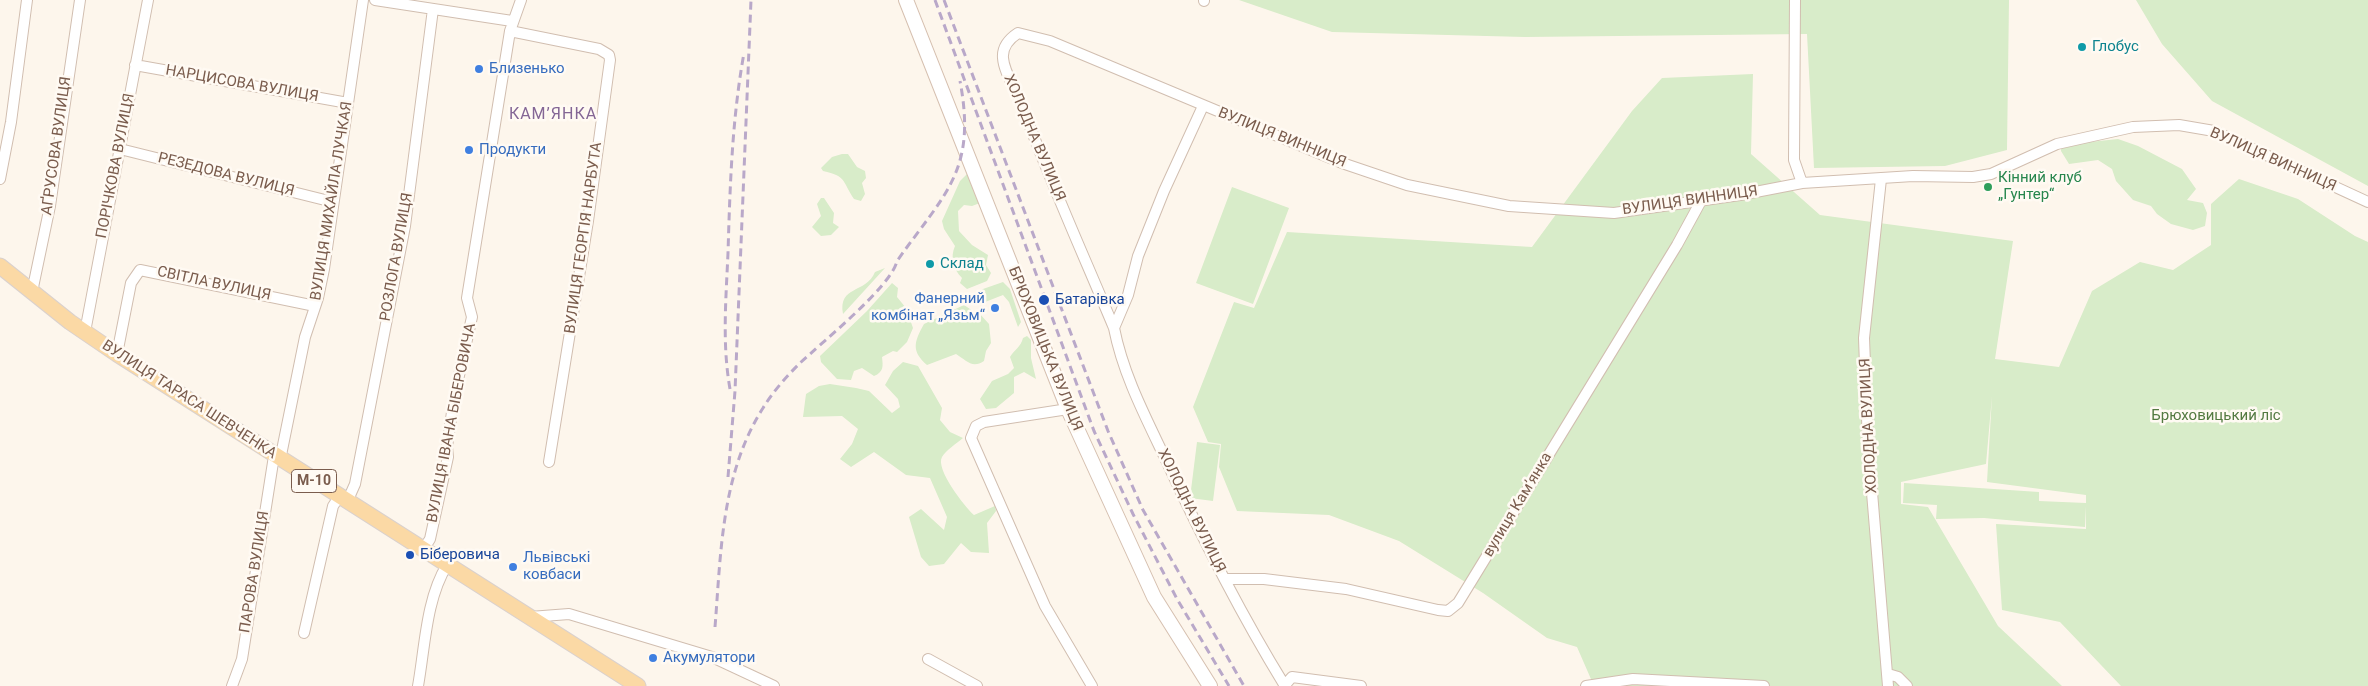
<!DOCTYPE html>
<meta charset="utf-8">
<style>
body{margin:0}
canvas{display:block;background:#fdf6ec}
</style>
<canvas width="2368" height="686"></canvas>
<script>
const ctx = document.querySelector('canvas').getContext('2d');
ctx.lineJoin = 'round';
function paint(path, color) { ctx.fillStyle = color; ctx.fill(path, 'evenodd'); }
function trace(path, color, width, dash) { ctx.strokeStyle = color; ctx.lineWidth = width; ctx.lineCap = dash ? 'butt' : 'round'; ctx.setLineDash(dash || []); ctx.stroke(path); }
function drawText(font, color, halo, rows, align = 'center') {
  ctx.font = font + ' Roboto,sans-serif'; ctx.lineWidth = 5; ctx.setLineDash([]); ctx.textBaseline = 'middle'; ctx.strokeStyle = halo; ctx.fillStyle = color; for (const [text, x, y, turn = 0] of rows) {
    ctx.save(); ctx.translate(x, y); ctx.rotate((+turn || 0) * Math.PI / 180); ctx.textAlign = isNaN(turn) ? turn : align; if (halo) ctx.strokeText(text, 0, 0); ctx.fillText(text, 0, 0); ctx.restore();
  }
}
paint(new Path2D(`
 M 1239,0 L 2009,0 L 2007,150 L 1945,166 L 1814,168 L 1807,34 L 1525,37 L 1332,32 Z
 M 2136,0 L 2368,0 L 2368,186 L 2212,101 L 2162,44 Z
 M 1753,74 L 1751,154 L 1820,215 L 2013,241 L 1995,359 L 2059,367 L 2092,291 L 2140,262 L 2173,270 L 2211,245 L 2211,204 L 2239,179 L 2298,199 L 2355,236 L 2368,242 L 2368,686 L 2121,686 L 2060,622 L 2002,610 L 1996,524 L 2086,529 L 2086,506 L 2085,527 L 1984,518 L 1936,519 L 1937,505 L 1903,503 L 1904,483 L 2039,492 L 2039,501 L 2086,503 L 2086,495 L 1987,482 L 1992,396 L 1986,464 L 1901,482 L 1901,504 L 1928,507 L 1998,626 L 2062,686 L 1594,686 L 1577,647 L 1547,638 L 1483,593 L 1399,541 L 1329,515 L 1237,511 L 1219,467 L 1221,444 L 1208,442 L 1193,407 L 1234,302 L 1254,308 L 1287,232 L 1532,247 L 1632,111 L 1662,78 Z
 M 2118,139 L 2138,146 L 2182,169 L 2196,189 L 2187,200 L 2203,203 L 2207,213 L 2205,226 L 2193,230 L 2171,224 L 2157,214 L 2151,206 L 2133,200 L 2116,181 L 2112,169 L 2098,160 L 2069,164 L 2061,151 L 2061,145 Z
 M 842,154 L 848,154 L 857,167 L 865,171 L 866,178 L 862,183 L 865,194 L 861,201 L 854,199 C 841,179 847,177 823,171 L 821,168 L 832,157 Z
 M 969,172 L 980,203 L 972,206 L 964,205 L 958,211 L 959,231 L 972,245 L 988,255 L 986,265 L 991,273 L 987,281 L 967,289 L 960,283 L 962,278 C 953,269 950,257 955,246 L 944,229 L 942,221 L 960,181 Z
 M 1232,187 L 1289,208 L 1253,304 L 1196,283 Z
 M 821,198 L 824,198 L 834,213 L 833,223 L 839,227 L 831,235 L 821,236 L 812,227 L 821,216 L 817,204 Z
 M 885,268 L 843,314 C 838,285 866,294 875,272 Z
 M 1003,282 L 1010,289 L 1021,322 L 1018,327 L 1009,302 L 1003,295 L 980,304 L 974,301 L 973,296 L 983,289 Z
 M 892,283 L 898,288 L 897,297 L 906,308 L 913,328 L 907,342 L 897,352 L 893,351 L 882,357 C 883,366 884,372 874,376 L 862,368 L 854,371 L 851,380 L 837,379 L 821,362 L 820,356 L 867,311 Z
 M 964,305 L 973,311 L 979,320 L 979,313 L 989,324 L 991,343 L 986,351 L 984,361 C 972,369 966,360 956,354 L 927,365 C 911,351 914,342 924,324 Z
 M 1027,336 L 1031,340 L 1031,358 L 1036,379 L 1024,372 L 1014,377 L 1014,393 L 996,408 L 986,409 L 980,399 L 992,381 L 1008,374 L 1014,368 L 1010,357 C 1014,350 1021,347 1023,338 Z
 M 903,362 L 918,366 L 942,408 L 940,420 L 950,432 L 963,438 C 956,444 946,450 942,457 C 935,469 965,507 974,515 L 995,506 L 996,511 L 987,523 L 989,553 L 971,552 L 961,543 L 944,564 L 929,566 L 921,557 L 909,517 L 921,509 L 944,530 L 947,517 L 930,478 L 906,475 L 874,452 L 851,467 L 840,459 L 852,444 L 858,429 L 842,416 L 803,417 L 806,394 L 819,386 L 830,384 L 856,388 L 869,391 L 892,413 L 900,407 L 898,399 L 885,385 L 893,371 Z
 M 1197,442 L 1220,445 L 1213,501 L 1190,498 Z`), '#d8ecc9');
const street = new Path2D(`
 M 375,0 L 512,21
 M 1795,0 L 1794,160 L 1802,183
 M 1204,1 L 1204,0
 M 510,31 L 599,49 L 609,55 L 610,60 L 588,221 L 549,462
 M 135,65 L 348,103
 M 120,149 L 333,202
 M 0,179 L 11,122 L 27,0
 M 1881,179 L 1864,338 L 1868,444 L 1888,686
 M 32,292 L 50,206 L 80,0
 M 1114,328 L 1128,295 L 1138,256 L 1164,191 L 1203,106
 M 85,332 L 148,0
 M 117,354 L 131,283 L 140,270 L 315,306
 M 1068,409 L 984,422 L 976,426 L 971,438 L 1045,606 L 1092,686
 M 280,460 L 305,337 L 318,298 L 324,269 L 363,0
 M 347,502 L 355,484 L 405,226 L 433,9
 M 423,550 L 430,539 L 448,457 L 447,447 L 454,398 L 472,317 L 467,298 L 510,31 L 521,0
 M 1225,579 L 1264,579 L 1346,589 L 1438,610 L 1448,611 L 1458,603 L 1677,245 L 1701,201
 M 530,617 L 569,614 L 712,657 L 774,686
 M 304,633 L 333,506 L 339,497
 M 928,659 L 977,686
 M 1888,674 L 1898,677 L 1907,686
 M 1285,685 L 1292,677 L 1361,686
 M 232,686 L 242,659 L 274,456
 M 418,686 C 425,647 426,599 447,565
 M 1285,686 C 1240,613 1201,536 1165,458 C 1145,416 1123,374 1114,328 C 1083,254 1049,179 1021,103 C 1016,89 1004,73 1003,58 C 1002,47 1009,39 1018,33 L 1050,41 L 1342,163 L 1407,185 L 1509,206 L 1614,213 L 1740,195 L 1802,183 L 1913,176 L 1973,177 L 1991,174 L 2057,144 L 2133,127 L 2179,125 L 2214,131 L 2368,202
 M 1586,686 L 1633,679 L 1764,686`);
const secondary = new Path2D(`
 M 906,0 L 1068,409 L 1154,597 L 1210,686`);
const primary = new Path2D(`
 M 0,266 L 70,322 L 117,354 L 638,686`);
trace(street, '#d1beb0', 12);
trace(secondary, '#d6c0b0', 16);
trace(primary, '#dad1cd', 17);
trace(street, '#fff', 10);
trace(secondary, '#fff', 14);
trace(primary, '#fbd9a5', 15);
trace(new Path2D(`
 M 935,0 L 1094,431 L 1133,514 L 1177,599 L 1229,686
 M 944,0 L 1108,431 L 1143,510 L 1244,686
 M 730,389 C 722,344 726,299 728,253 C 730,186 732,119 744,53
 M 728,477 L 735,391 L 751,0
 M 715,627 C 721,553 721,474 763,408 C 772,393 786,377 799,364 C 821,343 891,287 897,261 C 945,193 977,171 960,81`), '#b9a8c9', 3, [8, 5]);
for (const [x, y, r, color] of [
 [2082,47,5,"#0f9aa8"],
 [479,69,5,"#3f7fe0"],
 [469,150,5,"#3f7fe0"],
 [1988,187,5,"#2e9e5b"],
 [930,264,5,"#0f9aa8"],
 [1044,300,6,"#1a4fb4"],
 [995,308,5,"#3f7fe0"],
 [410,555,5,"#1a4fb4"],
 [513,567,5,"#3f7fe0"],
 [653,658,5,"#3f7fe0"]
]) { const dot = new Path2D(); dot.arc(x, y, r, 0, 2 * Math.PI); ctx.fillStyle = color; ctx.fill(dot); trace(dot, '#fffaf3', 2); }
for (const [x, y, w] of [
 [314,481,45]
]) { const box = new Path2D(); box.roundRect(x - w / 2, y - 11.5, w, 23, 4); ctx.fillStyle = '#fffaf3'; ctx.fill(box); trace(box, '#7a5c4d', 1); }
drawText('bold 14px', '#7a5c4d', null, [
 ["М-10",314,481]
]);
drawText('15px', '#0d838f', '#fffaf3', [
 ["Глобус",2092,47],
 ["Склад",940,264]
], 'left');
drawText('15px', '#366cbe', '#fffaf3', [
 ["Близенько",489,69],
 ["Продукти",479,150],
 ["Фанерний",985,299,"right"],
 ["комбінат „Язьм“",985,316,"right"],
 ["Львівські",523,558],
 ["ковбаси",523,575],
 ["Акумулятори",663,658]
], 'left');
drawText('15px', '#7a5c4d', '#fffaf3', [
 ["НАРЦИСОВА ВУЛИЦЯ",242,84,10],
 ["ХОЛОДНА ВУЛИЦЯ",1034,138,67],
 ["ВУЛИЦЯ ВИННИЦЯ",1282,138,22],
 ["АҐРУСОВА ВУЛИЦЯ",57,146,-82],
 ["ВУЛИЦЯ ВИННИЦЯ",2273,160,24],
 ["ПОРІЧКОВА ВУЛИЦЯ",116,166,-79],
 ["РЕЗЕДОВА ВУЛИЦЯ",226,175,14],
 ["ВУЛИЦЯ МИХАЙЛА ЛУЧКАЯ",332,201,-81],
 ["ВУЛИЦЯ ВИННИЦЯ",1690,201,-8],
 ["ВУЛИЦЯ ГЕОРГІЯ НАРБУТА",584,238,-82],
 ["РОЗЛОГА ВУЛИЦЯ",397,257,-80],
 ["СВІТЛА ВУЛИЦЯ",214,284,12],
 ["БРЮХОВИЦЬКА ВУЛИЦЯ",1045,349,68],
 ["ВУЛИЦЯ ТАРАСА ШЕВЧЕНКА",189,400,33],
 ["ВУЛИЦЯ ІВАНА БІБЕРОВИЧА",452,423,-79],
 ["ХОЛОДНА ВУЛИЦЯ",1869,426,-93],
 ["вулиця Камʼянка",1518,505,-59],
 ["ХОЛОДНА ВУЛИЦЯ",1191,511,64],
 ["ПАРОВА ВУЛИЦЯ",255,572,-81]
]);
drawText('15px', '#27864d', '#fffaf3', [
 ["Кінний клуб",1998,178],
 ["„Гунтер“",1998,195]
], 'left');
drawText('15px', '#164399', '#fffaf3', [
 ["Батарівка",1055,300],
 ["Біберовича",420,555]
], 'left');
drawText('15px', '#537a41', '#fffaf3', [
 ["Брюховицький ліс",2216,416]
]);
ctx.letterSpacing = '1px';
drawText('16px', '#846695', '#fffaf3', [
 ["КАМ’ЯНКА",553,115]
]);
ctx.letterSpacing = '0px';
</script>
